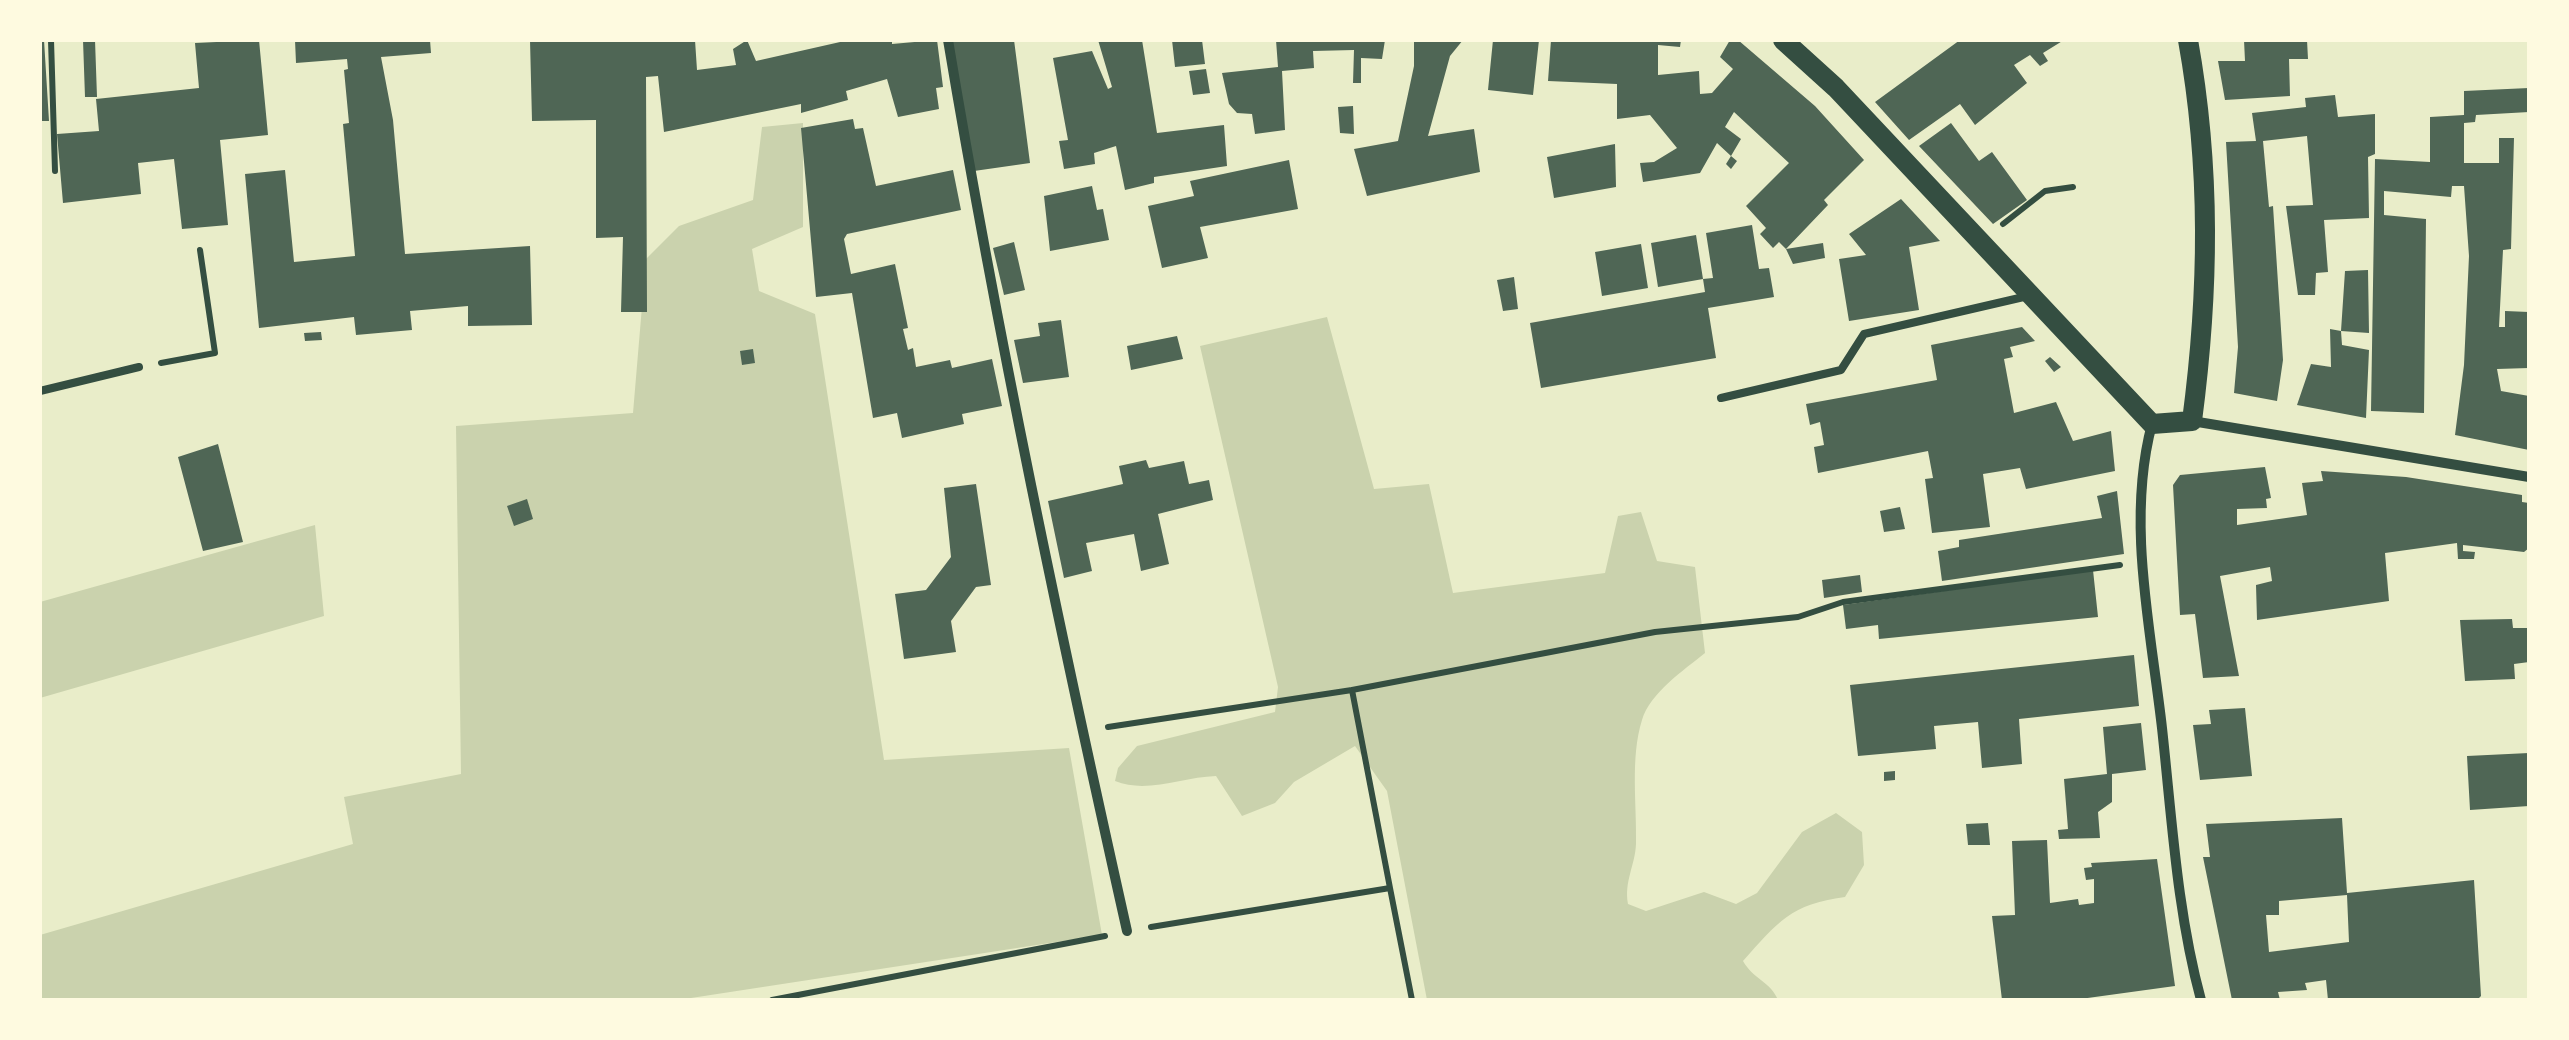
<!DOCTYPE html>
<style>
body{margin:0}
#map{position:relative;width:2569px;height:1040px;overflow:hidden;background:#e9edc9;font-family:"Alegreya Sans",sans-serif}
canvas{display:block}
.frame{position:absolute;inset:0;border:42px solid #fefae0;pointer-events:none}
</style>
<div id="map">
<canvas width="2569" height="1040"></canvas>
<div class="frame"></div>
</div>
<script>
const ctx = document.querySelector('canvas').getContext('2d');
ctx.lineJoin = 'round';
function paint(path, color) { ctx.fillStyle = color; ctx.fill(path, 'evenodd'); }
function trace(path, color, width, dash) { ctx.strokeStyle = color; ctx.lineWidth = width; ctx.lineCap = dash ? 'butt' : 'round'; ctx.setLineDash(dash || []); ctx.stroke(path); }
paint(new Path2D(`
 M 803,123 L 803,227 L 752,249 L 759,291 L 815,314 L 884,760 L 1069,748 L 1102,935 L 678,1000 L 40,1000 L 40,935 L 353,844 L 344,797 L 461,774 L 456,426 L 633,413 L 646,259 L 679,226 L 753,200 L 762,127 Z
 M 1327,317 L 1374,489 L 1429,484 L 1453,593 L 1605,573 L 1618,516 L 1641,512 L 1657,561 L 1695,567 L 1705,653 C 1684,670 1650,693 1642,720 C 1630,758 1637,805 1636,844 C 1635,866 1624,881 1628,904 L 1646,911 L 1704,892 L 1736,904 L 1757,893 L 1802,832 L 1836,813 L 1862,832 L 1864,865 L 1845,897 C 1791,904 1778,922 1743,961 C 1753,979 1771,982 1778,1000 L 1427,1000 L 1387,791 L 1355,746 L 1294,782 L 1275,803 L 1242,816 L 1216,776 C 1182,777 1147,794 1115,781 L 1118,768 L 1137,746 L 1275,712 L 1278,687 L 1200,346 Z
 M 315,525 L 324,616 L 40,698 L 40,602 Z`), '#cad2ad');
paint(new Path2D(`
 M 40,40 L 44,40 L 49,121 L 40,121 Z
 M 83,40 L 95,40 L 97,97 L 85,97 Z
 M 259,40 L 268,135 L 220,140 L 228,225 L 182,229 L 174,159 L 138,163 L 141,194 L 63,203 L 57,134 L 99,131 L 96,99 L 199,88 L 195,43 Z
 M 295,40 L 430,40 L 431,53 L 381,57 L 393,120 L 405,254 L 530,246 L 532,325 L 468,326 L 468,306 L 410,311 L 412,330 L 356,335 L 354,317 L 259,328 L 245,174 L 285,170 L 294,262 L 355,256 L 343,124 L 349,123 L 344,70 L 348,69 L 347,59 L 296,63 Z
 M 530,40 L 695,40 L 697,70 L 736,65 L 733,49 L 747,40 L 756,61 L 849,40 L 892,40 L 892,44 L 937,40 L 943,87 L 936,88 L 939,109 L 898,117 L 887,79 L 846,91 L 848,100 L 801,113 L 801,104 L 664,132 L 658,76 L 646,77 L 647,312 L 621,312 L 623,237 L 596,238 L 596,120 L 532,121 Z
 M 952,40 L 1014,40 L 1030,163 L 974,171 Z
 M 1098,40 L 1142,40 L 1157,133 L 1224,125 L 1227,166 L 1154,177 L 1154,183 L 1125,190 L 1116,146 L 1094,153 L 1095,164 L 1064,169 L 1059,141 L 1068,140 L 1053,58 L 1092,51 L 1108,89 L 1112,87 Z
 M 1172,40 L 1202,40 L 1205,64 L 1175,67 Z
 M 1276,40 L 1385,40 L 1382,59 L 1361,58 L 1361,83 L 1353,83 L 1354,50 L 1313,51 L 1314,68 L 1282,71 L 1285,130 L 1255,134 L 1252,114 L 1237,113 L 1229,104 L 1222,73 L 1278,67 Z
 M 1414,40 L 1463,40 L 1450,56 L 1428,136 L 1474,129 L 1480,172 L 1367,196 L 1354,149 L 1398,141 L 1414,66 Z
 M 1493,40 L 1539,40 L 1533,95 L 1488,90 Z
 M 1551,40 L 1681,40 L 1680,47 L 1658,45 L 1658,75 L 1699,71 L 1700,94 L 1712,93 L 1733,69 L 1720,57 L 1730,40 L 1738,40 L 1815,106 L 1864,160 L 1824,200 L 1828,205 L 1786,249 L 1779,242 L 1773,248 L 1760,234 L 1766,228 L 1746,206 L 1789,163 L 1734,112 L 1725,127 L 1741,139 L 1731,156 L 1737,161 L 1731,169 L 1726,164 L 1731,156 L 1717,143 L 1700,173 L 1643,182 L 1640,163 L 1654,162 L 1677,148 L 1650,115 L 1617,119 L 1617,84 L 1548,81 Z
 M 1960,40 L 2064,40 L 2043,53 L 2048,61 L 2040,66 L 2030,55 L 2014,65 L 2027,83 L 1975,125 L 1960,104 L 1909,140 L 1875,102 Z
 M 2244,40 L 2307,40 L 2308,59 L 2289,59 L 2290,96 L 2225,100 L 2218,61 L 2245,61 Z
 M 1206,69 L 1210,93 L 1193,95 L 1189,71 Z
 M 2529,88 L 2529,112 L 2476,115 L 2475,122 L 2464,123 L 2464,163 L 2499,163 L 2499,138 L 2514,138 L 2511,249 L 2503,250 L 2499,327 L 2505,327 L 2505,311 L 2529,312 L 2529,368 L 2497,369 L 2501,391 L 2529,396 L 2529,450 L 2455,435 L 2464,365 L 2469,256 L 2464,186 L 2452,186 L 2451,197 L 2384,191 L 2384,215 L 2426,219 L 2424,413 L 2371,411 L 2375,159 L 2430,162 L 2430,117 L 2464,115 L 2464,91 Z
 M 2335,95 L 2338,117 L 2375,114 L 2375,154 L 2368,157 L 2369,218 L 2324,220 L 2328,272 L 2316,273 L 2315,295 L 2298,295 L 2286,206 L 2313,205 L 2307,136 L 2263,141 L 2269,207 L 2273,206 L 2283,360 L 2277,401 L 2234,393 L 2238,347 L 2226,142 L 2256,141 L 2252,113 L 2306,107 L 2305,98 Z
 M 1353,106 L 1354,134 L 1340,133 L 1338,107 Z
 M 853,119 L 855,129 L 863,128 L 876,186 L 953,170 L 961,210 L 847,234 L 844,239 L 851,274 L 895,264 L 908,328 L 903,329 L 908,350 L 913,348 L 916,367 L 950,360 L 952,368 L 992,359 L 1002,406 L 962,414 L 964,424 L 902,438 L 897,413 L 873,418 L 852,293 L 816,297 L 801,128 Z
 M 1951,123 L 1979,161 L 1992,152 L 2027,200 L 1993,224 L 1919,146 Z
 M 1615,144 L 1616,187 L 1554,198 L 1547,157 Z
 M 1289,160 L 1298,209 L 1200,227 L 1208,258 L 1162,268 L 1148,206 L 1194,196 L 1190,181 Z
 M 1092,186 L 1097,210 L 1103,209 L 1109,240 L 1050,251 L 1044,196 Z
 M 1901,199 L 1940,241 L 1909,247 L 1919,310 L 1849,321 L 1839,259 L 1866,255 L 1849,234 Z
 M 1752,225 L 1759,269 L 1769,268 L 1774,297 L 1708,308 L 1716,358 L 1541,388 L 1530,323 L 1705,292 L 1703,279 L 1713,278 L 1706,233 Z
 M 1696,235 L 1703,279 L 1658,287 L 1651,243 Z
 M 1014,242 L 1025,290 L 1004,295 L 993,248 Z
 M 1823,243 L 1825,258 L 1793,264 L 1786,249 Z
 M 1641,244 L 1648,288 L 1602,296 L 1595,252 Z
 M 2368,270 L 2369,333 L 2341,331 L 2345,271 Z
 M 1514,277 L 1518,309 L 1503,311 L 1497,280 Z
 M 1061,320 L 1069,377 L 1023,383 L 1014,340 L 1040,336 L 1038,323 Z
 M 2022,327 L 2035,341 L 2010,347 L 2013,357 L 2004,359 L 2014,413 L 2056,402 L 2073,441 L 2111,431 L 2115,471 L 2026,489 L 2020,468 L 1983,474 L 1990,527 L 1932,533 L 1925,479 L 1933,478 L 1928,451 L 1818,473 L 1814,447 L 1824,445 L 1820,422 L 1810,425 L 1806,404 L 1937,380 L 1931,345 Z
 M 2330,329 L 2341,331 L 2342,345 L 2369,350 L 2366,418 L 2297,405 L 2311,364 L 2331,367 Z
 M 321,332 L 322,340 L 305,341 L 304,333 Z
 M 1177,336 L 1183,359 L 1131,370 L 1127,346 Z
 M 753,349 L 755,363 L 742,365 L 740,351 Z
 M 2050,357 L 2061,367 L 2054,372 L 2045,361 Z
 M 218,444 L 243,542 L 203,551 L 178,457 Z
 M 1146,460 L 1149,468 L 1184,461 L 1189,484 L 1209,480 L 1213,500 L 1158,514 L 1169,564 L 1141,571 L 1134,534 L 1086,543 L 1092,571 L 1064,578 L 1048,501 L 1123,484 L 1119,466 Z
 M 2265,467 L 2271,498 L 2266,499 L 2267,508 L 2237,509 L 2237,525 L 2307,515 L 2302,483 L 2323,481 L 2321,471 L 2406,477 L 2522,495 L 2522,502 L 2529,503 L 2529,548 L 2524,552 L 2463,545 L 2463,551 L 2475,552 L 2474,559 L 2458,559 L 2457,543 L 2385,553 L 2389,601 L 2257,620 L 2256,585 L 2272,581 L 2270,567 L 2220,576 L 2239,676 L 2203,678 L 2195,614 L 2180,615 L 2173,485 L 2180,475 Z
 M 976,484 L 991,585 L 976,587 L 951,621 L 956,652 L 904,659 L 895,594 L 926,590 L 951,557 L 944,488 Z
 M 2117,491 L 2124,554 L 1942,581 L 1938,551 L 1959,547 L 1959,540 L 2102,518 L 2097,496 Z
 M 527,499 L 533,519 L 514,526 L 507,506 Z
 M 1900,507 L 1905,529 L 1884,532 L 1880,511 Z
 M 2093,570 L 2098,617 L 1879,639 L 1878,625 L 1846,629 L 1843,605 Z
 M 1860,575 L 1862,592 L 1824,598 L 1822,580 Z
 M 2512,619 L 2513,628 L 2529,628 L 2529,662 L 2514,664 L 2515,679 L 2465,681 L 2460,620 Z
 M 2134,655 L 2139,706 L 2019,719 L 2022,764 L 1982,768 L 1978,722 L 1934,726 L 1936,749 L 1858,756 L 1850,685 Z
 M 2245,708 L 2252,776 L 2200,780 L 2193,725 L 2211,724 L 2209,710 Z
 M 2141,723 L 2146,770 L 2112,774 L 2112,802 L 2098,812 L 2100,838 L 2059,839 L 2058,830 L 2068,829 L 2064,779 L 2107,774 L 2103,727 Z
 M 2529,753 L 2529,806 L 2470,810 L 2467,756 Z
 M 1895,771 L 1895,780 L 1884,781 L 1884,772 Z
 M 2342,818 L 2347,893 L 2474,880 L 2481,996 L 2477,1000 L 2328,1000 L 2326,980 L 2305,983 L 2307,990 L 2278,992 L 2280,1000 L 2232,1000 L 2203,857 L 2210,857 L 2206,824 ZM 2347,895 L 2349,942 L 2269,952 L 2266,915 L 2279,915 L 2279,901 Z
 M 1988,823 L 1990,845 L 1968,845 L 1966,824 Z
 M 2047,840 L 2050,903 L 2078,899 L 2079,905 L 2094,903 L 2094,879 L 2086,880 L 2084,868 L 2092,867 L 2091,863 L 2157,859 L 2175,986 L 2073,1000 L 2002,1000 L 1992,916 L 2015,915 L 2012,841 Z`), '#4f6655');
trace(new Path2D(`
 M 51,40 L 55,171
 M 2003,224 L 2045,191 L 2073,187
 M 161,363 L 215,353 L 200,250
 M 1352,690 L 1655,632 L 1798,617 L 1843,602 L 2120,565
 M 1108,727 L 1352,690 L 1390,888
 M 1151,927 L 1390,888 L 1412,1000
 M 772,1000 L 1105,936`), '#344e41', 6);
trace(new Path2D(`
 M 40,391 L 139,367
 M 1721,398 L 1841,370 L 1864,334 L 2028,296`), '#344e41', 8);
trace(new Path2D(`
 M 948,40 C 998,339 1061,636 1127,931
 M 2192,421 L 2529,477
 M 2152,424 C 2126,521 2151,630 2162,728 C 2172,819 2177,912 2201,1000`), '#344e41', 10);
trace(new Path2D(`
 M 1783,40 L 1836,88 L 2152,424 L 2192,421 C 2209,292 2211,168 2188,40`), '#344e41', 20);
</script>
